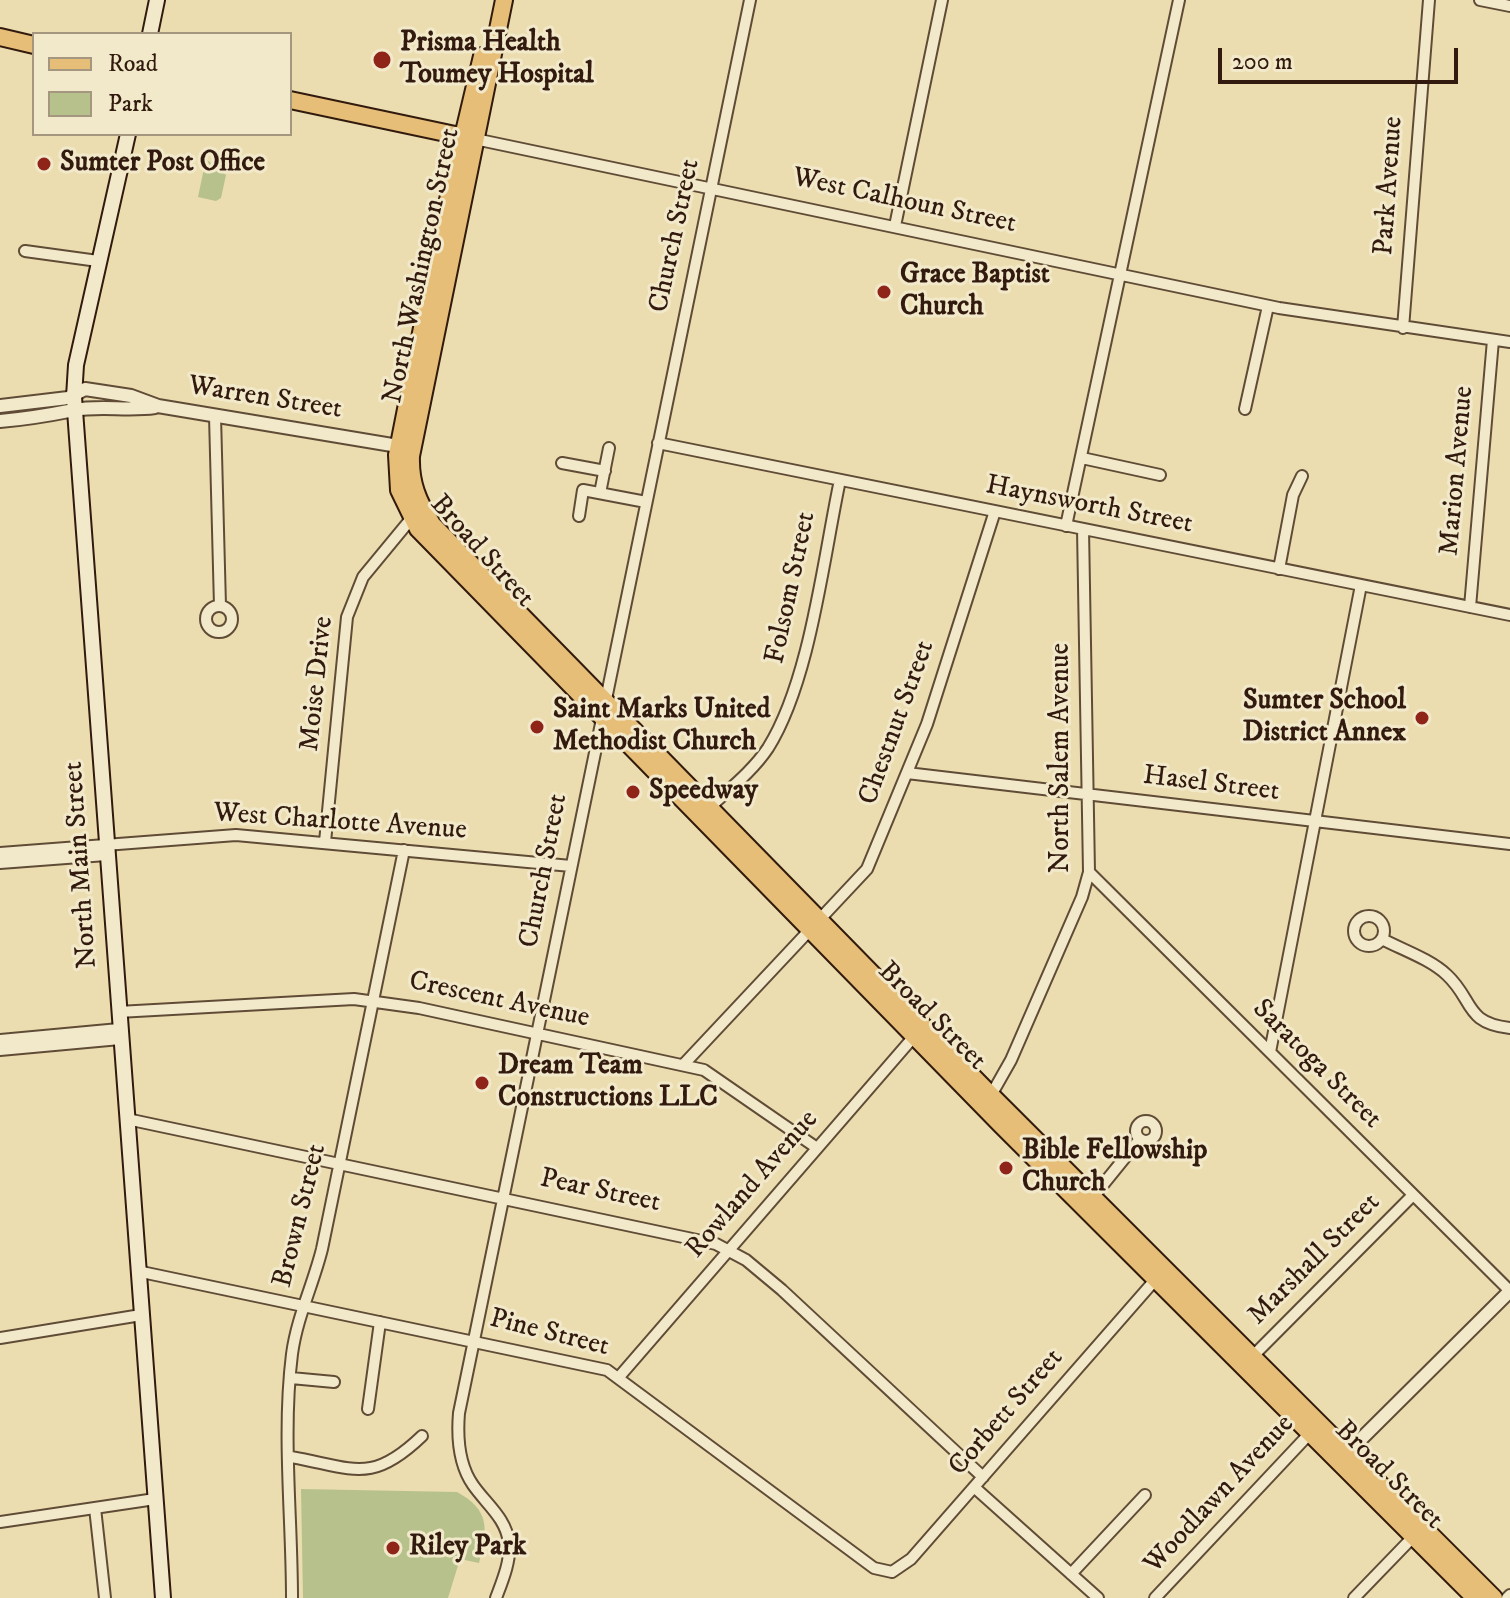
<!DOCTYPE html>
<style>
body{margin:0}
#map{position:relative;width:1510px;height:1598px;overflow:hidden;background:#ebddaf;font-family:"IM FELL DW Pica",serif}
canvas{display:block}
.legend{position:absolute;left:32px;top:32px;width:260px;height:104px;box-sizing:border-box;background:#f2e9cb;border:2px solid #a5977f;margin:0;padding:10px 14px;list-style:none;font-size:24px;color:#321b0e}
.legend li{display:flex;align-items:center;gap:16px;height:40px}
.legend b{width:40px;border:2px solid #a5977f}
.scale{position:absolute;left:1218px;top:48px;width:240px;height:36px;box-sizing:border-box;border:4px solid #321b0e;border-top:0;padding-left:10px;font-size:24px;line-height:28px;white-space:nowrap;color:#321b0e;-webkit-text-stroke:6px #f2e9cb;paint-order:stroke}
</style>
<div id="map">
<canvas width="1510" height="1598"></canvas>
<ul class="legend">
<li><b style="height:10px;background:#e6be78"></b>Road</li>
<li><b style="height:22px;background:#b7c18b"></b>Park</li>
</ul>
<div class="scale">200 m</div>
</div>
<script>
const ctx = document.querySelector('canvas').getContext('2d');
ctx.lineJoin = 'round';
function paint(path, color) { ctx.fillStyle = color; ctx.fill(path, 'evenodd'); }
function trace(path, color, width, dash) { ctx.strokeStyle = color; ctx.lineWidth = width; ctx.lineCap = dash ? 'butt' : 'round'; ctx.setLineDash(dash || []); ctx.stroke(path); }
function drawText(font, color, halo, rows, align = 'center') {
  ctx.font = font + ' "IM FELL DW Pica",serif'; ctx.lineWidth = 6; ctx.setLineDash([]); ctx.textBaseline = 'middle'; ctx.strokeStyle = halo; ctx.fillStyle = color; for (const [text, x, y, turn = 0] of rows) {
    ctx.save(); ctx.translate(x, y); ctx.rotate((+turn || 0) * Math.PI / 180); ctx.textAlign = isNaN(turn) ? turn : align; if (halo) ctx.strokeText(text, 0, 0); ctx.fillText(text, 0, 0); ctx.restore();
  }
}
paint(new Path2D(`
 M 206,159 L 226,175 L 221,198 L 216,201 L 198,197 Z
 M 301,1489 L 457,1492 C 490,1510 488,1529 479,1563 L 460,1559 L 448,1598 L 303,1598 Z`), '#b7c18b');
const minor = new Path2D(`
 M 1480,0 L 1510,6
 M 475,139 L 1279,308 L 1510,342
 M 895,226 L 942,0
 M 25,251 L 98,261
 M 1403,328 L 1429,0
 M 1245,409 L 1268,306
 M 215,416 L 220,606
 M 658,443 L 1510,615
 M 1082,458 L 1160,475
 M 562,463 L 605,471
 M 600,493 L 609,448
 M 579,516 L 583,490 L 646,502
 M 1066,526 L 1179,0
 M 1279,569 L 1293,495 L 1302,476
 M206 619a13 13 0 1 1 26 0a13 13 0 1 1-26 0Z
 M 1470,607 L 1493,340
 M 907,773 L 1510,844
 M 707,810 C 727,791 752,772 768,748 C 810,681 823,560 840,480
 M 325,842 L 347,617 L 363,577 L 415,514
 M 0,853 L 236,835 L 571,866
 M 0,863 L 106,855
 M 1089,872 L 1510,1291
 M1354 931a15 15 0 1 1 30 0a15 15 0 1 1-30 0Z
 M 1382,939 C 1403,950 1430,959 1447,975 C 1474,1000 1464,1023 1510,1028
 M 118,1012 L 354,999 L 419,1008 L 704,1070 L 817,1148
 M 0,1040 L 119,1029
 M 0,1050 L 120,1039
 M 1270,1052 L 1361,585
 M 684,1064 L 867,869 L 927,724 L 995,511
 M 990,1097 L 1011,1060 L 1082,897 L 1089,872 L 1083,529
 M 127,1119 L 716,1244 L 746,1260 L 782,1290 L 983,1477
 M1136 1131a10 10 0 1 1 20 0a10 10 0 1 1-20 0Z
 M 1093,1197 L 1140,1139
 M 137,1271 L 607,1370 L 874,1568 L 892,1572 L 911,1559 L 1155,1280
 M 0,1338 L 141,1315
 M 1252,1357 L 1412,1196
 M 619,1377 L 917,1033
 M 291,1378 L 334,1382
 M 368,1409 L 380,1322
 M 291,1457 C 354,1468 371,1485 422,1436
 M 974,1487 L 1098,1598
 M 95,1508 L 105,1598
 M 0,1522 L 155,1499
 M 1071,1574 L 1145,1495
 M 292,1598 C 292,1517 282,1434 292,1354 C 297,1317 313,1285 322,1249 L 404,850
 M 496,1598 C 502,1582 511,1561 509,1543 C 506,1518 487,1505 473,1485 C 459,1465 457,1437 459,1413 L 750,0
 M 1155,1598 L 1312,1431
 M 1354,1598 L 1413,1537
 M 1507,1598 L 1510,1595`);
const tertiary = new Path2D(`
 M 0,406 L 68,398 L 85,389 L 131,396 L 158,406 L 404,447
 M 0,421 C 25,419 49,415 74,410 C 100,405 128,411 155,407
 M 1342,1458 L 1510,1291`);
const secondary = new Path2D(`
 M 150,34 L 157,0
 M 128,134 L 76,365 L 74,397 L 163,1598`);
const primary = new Path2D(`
 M 504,0 L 411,456 C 410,483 418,501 432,524 L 991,1095 L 1494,1598
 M 0,37 L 34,45
 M 482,56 L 443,221 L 397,455 L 399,490 L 418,529 L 1001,1125 L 1475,1598
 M 290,100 L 474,139`);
trace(minor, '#604c36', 14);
trace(tertiary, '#604c36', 16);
trace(secondary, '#321b0e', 18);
trace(primary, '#321b0e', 20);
trace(minor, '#f2e9cb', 10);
trace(tertiary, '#f2e9cb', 12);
trace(secondary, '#f2e9cb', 14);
trace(primary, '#e6be78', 16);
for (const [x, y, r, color] of [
 [382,60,10,"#8f2418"],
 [44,164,8,"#8f2418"],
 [884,292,8,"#8f2418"],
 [1422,718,8,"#8f2418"],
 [537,727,8,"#8f2418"],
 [633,792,8,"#8f2418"],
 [482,1083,8,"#8f2418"],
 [1006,1168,8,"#8f2418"],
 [393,1548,8,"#8f2418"]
]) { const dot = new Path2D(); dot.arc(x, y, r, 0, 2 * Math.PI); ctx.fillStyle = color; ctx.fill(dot); trace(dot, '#f2e9cb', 3); }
drawText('bold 28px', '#321b0e', '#f2e9cb', [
 ["Prisma Health",400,44],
 ["Toumey Hospital",400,76],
 ["Sumter Post Office",60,164],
 ["Grace Baptist",900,276],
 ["Church",900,308],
 ["Sumter School",1406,702,"right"],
 ["District Annex",1406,734,"right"],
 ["Saint Marks United",553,711],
 ["Methodist Church",553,743],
 ["Speedway",649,792],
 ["Dream Team",498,1067],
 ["Constructions LLC",498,1099],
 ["Bible Fellowship",1022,1152],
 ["Church",1022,1184],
 ["Riley Park",409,1548]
], 'left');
drawText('28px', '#321b0e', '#f2e9cb', [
 ["Park Avenue",1390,186,-86],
 ["West Calhoun Street",904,202,12],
 ["Church Street",676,236,-78],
 ["North Washington Street",423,266,-78],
 ["Warren Street",265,399,9],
 ["Marion Avenue",1458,471,-85],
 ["Haynsworth Street",1089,506,11],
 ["Broad Street",481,552,48],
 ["Folsom Street",792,588,-78],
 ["Moise Drive",318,684,-84],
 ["Chestnut Street",898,723,-70],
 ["North Salem Avenue",1062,758,-90],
 ["Hasel Street",1211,785,7],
 ["West Charlotte Avenue",340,823,4],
 ["North Main Street",82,865,-94],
 ["Church Street",545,871,-79],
 ["Crescent Avenue",499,1001,12],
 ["Broad Street",931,1017,45],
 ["Saratoga Street",1316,1065,45],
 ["Rowland Avenue",753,1185,-49],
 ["Pear Street",600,1192,12],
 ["Brown Street",301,1216,-76],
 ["Marshall Street",1315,1260,-45],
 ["Pine Street",549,1334,14],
 ["Corbett Street",1007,1413,-49],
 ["Broad Street",1388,1476,45],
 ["Woodlawn Avenue",1220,1495,-47]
]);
</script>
